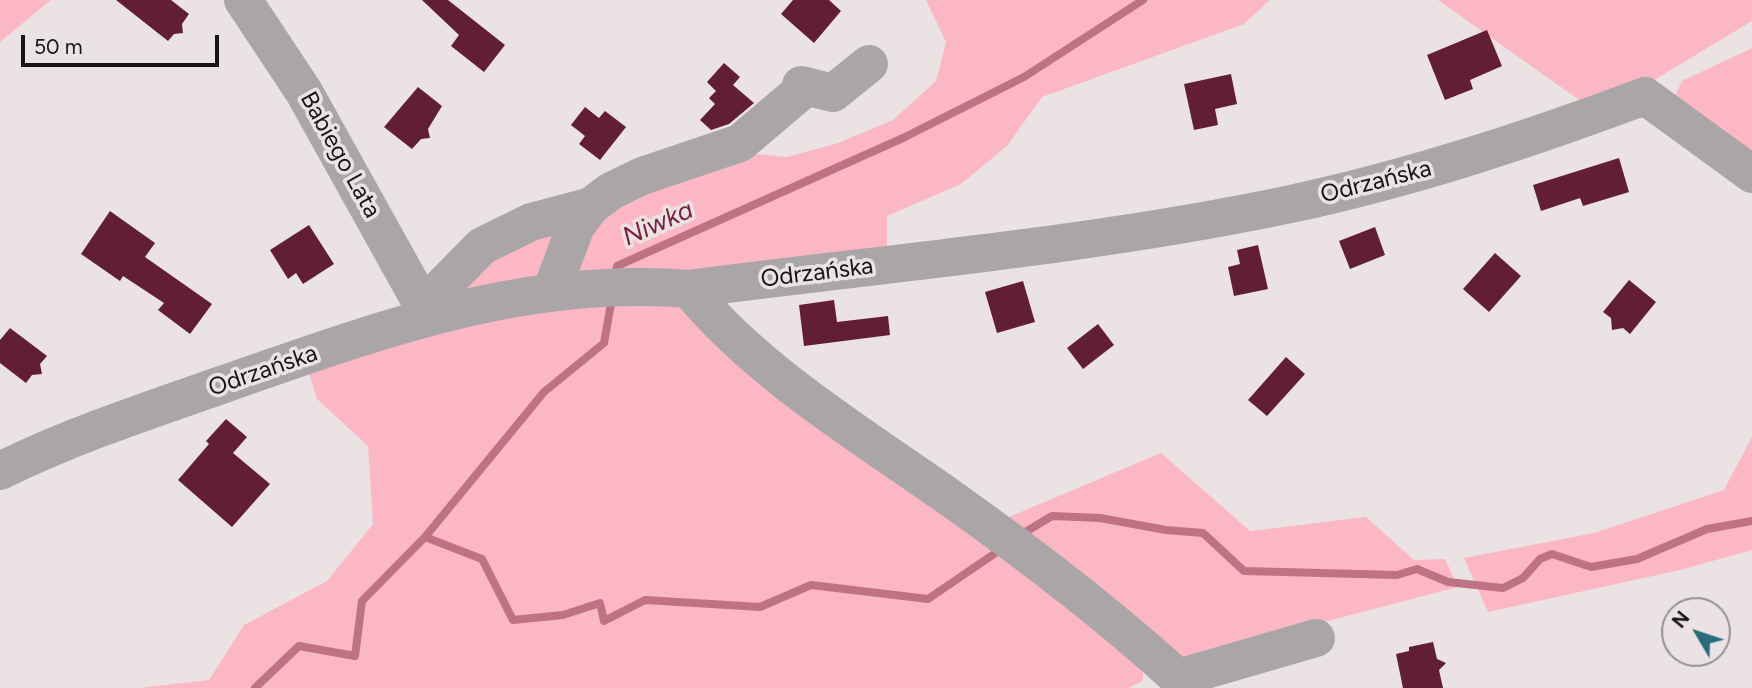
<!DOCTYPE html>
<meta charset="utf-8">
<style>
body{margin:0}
#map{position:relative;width:1752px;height:688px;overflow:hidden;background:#ebe2e4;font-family:Figtree,sans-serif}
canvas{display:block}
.north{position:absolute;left:1661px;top:597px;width:70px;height:70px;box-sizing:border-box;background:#ebe2e4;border:2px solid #979092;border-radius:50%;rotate:309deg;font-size:19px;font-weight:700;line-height:28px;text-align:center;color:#181516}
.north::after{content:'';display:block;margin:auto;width:24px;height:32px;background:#296d7d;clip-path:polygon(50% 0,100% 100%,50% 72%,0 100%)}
.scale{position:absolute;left:21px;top:35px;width:198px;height:32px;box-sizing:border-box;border:4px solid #181516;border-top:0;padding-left:9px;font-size:21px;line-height:24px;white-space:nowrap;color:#181516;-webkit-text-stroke:5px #ebe2e4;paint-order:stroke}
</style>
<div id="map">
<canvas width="1752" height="688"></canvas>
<div class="north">N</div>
<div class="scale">50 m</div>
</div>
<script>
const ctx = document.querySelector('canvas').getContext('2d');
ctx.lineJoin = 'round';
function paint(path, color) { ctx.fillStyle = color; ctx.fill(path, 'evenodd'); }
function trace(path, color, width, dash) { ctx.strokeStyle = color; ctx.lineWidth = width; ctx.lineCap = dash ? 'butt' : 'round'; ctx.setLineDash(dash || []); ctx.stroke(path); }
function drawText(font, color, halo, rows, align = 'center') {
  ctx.font = font + ' Figtree,sans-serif'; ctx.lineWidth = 7; ctx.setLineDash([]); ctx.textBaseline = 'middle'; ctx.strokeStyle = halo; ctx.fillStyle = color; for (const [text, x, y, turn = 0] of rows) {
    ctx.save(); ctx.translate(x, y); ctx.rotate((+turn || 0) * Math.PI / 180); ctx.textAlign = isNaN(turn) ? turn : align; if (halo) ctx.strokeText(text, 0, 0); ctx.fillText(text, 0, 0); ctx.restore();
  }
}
paint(new Path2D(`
 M 0,0 L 51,0 L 0,42 Z
 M 926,0 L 1270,0 L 1244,24 L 1042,97 L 1007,146 L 961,184 L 887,216 L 887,252 L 715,277 L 582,279 L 573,265 L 607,205 L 744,153 L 787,157 L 838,143 L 893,120 L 936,81 L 946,42 Z
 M 1438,0 L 1752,0 L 1752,21 L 1641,88 L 1592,109 Z
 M 1752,48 L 1752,164 L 1672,102 L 1682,81 Z
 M 572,217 L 551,277 L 448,306 L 485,250 Z
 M 672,295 L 1143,662 L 1143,681 L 1128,688 L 139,688 L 209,680 L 244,625 L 327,581 L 373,524 L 368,446 L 317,399 L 307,367 L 479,315 Z
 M 1752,437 L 1752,550 L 1680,570 L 1488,612 L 1464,558 L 1594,533 L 1724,490 Z
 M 1161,453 L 1250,531 L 1366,517 L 1414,560 L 1445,559 L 1458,587 L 1320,623 L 1183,669 L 997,522 Z`), '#fcb7c5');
trace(new Path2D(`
 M 615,278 L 617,266 L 903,138 L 1024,77 L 1143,0
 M 1022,534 L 1052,516 L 1100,518 L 1166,530 L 1203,533 L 1244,571 L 1397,575 L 1417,569 L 1448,582 L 1503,588 L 1523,578 L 1540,559 L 1552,554 L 1591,567 L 1637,559 L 1707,529 L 1752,521
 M 425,537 L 482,559 L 513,620 L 563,615 L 600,603 L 604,621 L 645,600 L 760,607 L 811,585 L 928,599 L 994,554
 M 255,688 L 299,646 L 355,656 L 362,601 L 425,537 L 544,392 L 604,343 L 612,298`), '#be7283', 8);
paint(new Path2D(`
 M 116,0 L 171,0 L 189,14 L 182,24 L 183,33 L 174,34 L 168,41 Z
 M 422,0 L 448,0 L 505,45 L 484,72 L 451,46 L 459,35 Z
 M 793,0 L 829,0 L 841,11 L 814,43 L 781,14 Z
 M 1487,30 L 1502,66 L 1470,80 L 1473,89 L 1445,100 L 1427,55 Z
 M 724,63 L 740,77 L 733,85 L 754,103 L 729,124 L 711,130 L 700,120 L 715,104 L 709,98 L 716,91 L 707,82 Z
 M 1231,74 L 1237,104 L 1215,109 L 1218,125 L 1194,130 L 1184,84 Z
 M 418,87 L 442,106 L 428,129 L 430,138 L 421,139 L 412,149 L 384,127 Z
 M 585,107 L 599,118 L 605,111 L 626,127 L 600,160 L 579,144 L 585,136 L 571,125 Z
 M 1619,158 L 1629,192 L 1583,206 L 1580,198 L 1541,211 L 1533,185 Z
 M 110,211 L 155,243 L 145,257 L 212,304 L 190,334 L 158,310 L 164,303 L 123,276 L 120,281 L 81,254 Z
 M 309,225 L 334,264 L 303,284 L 296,273 L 288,279 L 270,250 Z
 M 1375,227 L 1385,255 L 1350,269 L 1339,241 Z
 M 1258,245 L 1268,289 L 1234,296 L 1228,267 L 1240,264 L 1237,250 Z
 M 1495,253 L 1521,276 L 1489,312 L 1463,289 Z
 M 1629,280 L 1656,302 L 1630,334 L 1623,328 L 1612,330 L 1611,318 L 1603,312 Z
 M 1023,281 L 1035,322 L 997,333 L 985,292 Z
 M 834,300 L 837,322 L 888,316 L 890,335 L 804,346 L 799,305 Z
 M 1098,324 L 1114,345 L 1083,369 L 1067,348 Z
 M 10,328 L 47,356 L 40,364 L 42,374 L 32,375 L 26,383 L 0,363 L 0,340 Z
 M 1286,357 L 1305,374 L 1267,416 L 1248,400 Z
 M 226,419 L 247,437 L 233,453 L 270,484 L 232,527 L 178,480 L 209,444 L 206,441 Z
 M 1433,642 L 1437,659 L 1446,663 L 1439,670 L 1443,688 L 1403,688 L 1396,654 L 1409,651 L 1409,647 Z`), '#621f33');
trace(new Path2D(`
 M 243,0 L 304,92 L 428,315
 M 689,289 C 758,373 861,435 949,497 C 1031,555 1115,619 1189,688
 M 551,292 L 576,226 L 591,206
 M 424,305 L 482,246 L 531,222 L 591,206 L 611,191 L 642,176 L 740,143 L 799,93 L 801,85 L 833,93 L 869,64
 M 0,471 C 73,435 150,410 227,383 C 379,330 524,276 689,289 C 888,263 1089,246 1286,205 C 1409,179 1527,140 1645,96 L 1752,174
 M 1178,678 L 1316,638`), '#aaa6a7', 38);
drawText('24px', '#181516', '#ebe2e4', [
 ["Babiego Lata",340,155,61],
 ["Odrzańska",1376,182,-14],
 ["Odrzańska",817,273,-7],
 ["Odrzańska",263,371,-19]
]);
drawText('italic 26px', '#7b1f3d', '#ebe2e4', [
 ["Niwka",658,224,-24]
]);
</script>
